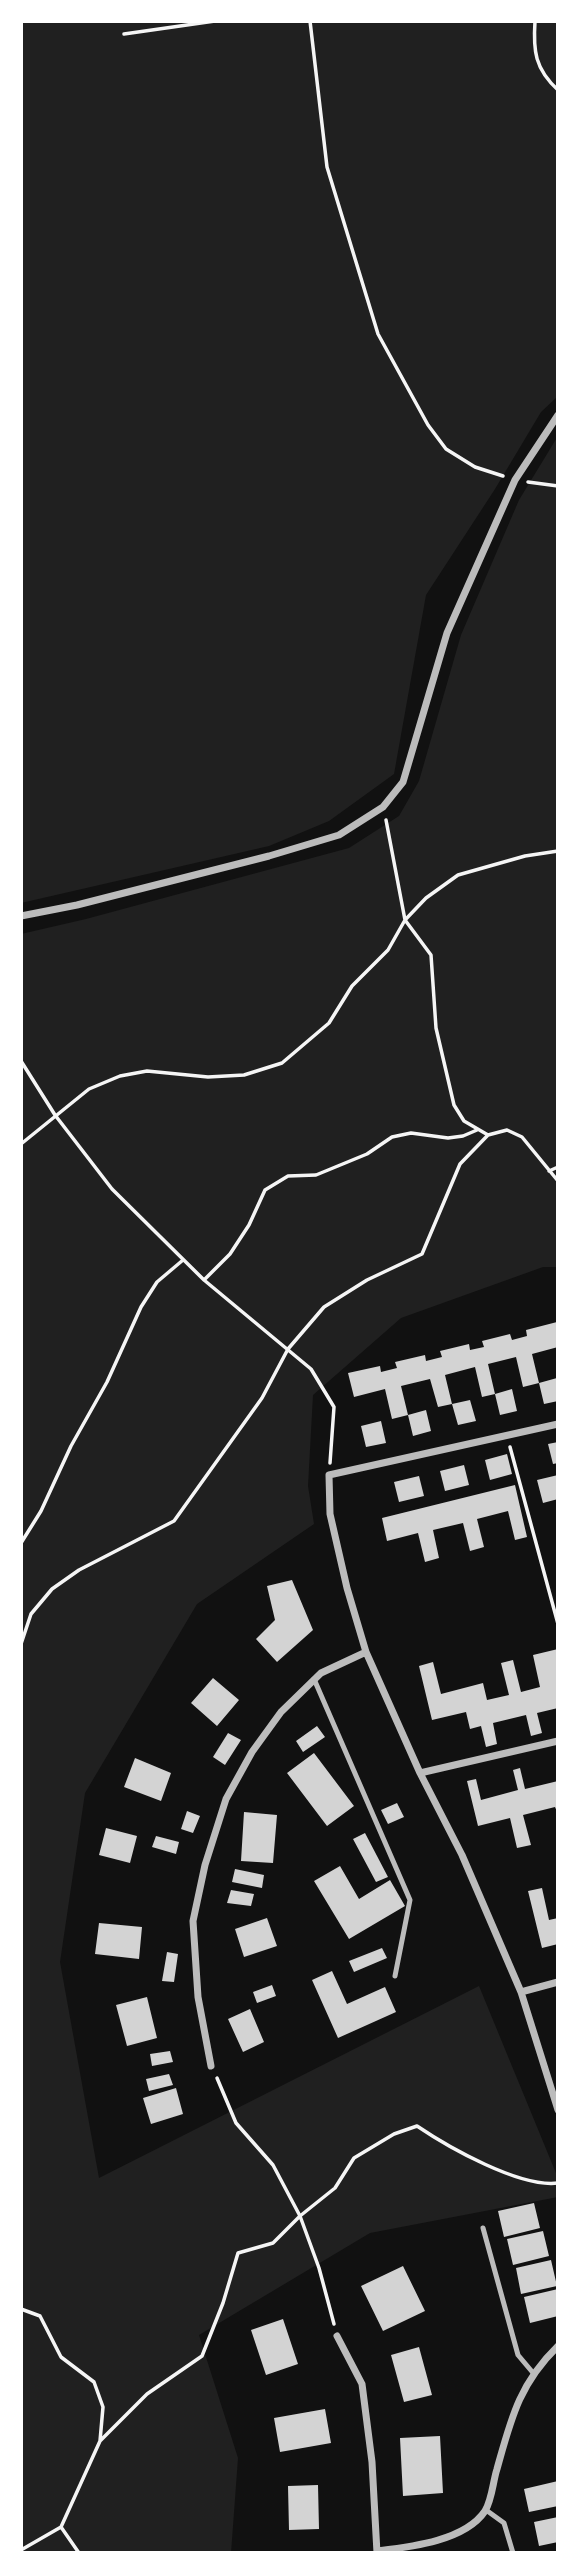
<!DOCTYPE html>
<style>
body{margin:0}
#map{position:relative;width:579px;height:2574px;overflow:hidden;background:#111;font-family:"Varela Round",sans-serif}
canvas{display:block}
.frame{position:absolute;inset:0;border:23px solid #fff;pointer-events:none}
</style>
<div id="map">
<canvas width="579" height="2574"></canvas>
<div class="frame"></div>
</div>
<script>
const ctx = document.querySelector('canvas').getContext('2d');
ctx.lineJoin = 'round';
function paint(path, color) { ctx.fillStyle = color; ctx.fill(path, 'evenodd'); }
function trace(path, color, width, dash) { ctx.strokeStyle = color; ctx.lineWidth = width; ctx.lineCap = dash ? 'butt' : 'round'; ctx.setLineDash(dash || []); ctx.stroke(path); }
paint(new Path2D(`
 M 21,21 L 558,21 L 558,396 L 541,412 L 495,489 L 426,595 L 394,774 L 329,821 L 269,846 L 21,903 Z
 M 558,436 L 558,1267 L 543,1267 L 401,1318 L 313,1395 L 308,1486 L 314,1524 L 197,1604 L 85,1793 L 60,1962 L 99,2178 L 479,1986 L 558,2178 L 558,2197 L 370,2233 L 199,2335 L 238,2458 L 231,2553 L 21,2553 L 21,934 L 86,919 L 349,848 L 399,816 L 419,781 L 461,635 L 519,500 Z`), '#202020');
paint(new Path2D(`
 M 557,1322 L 558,1347 L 532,1354 L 539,1383 L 557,1378 L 558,1401 L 544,1404 L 539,1383 L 523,1387 L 516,1357 L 488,1364 L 495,1394 L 512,1389 L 517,1411 L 500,1415 L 495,1394 L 482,1397 L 475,1367 L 445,1375 L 452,1404 L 470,1400 L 476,1421 L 458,1425 L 452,1404 L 438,1407 L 430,1379 L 401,1386 L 408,1415 L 392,1419 L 385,1389 L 354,1397 L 348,1373 L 380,1366 L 381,1372 L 397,1368 L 395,1362 L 425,1355 L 426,1361 L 442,1357 L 440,1351 L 469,1344 L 470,1350 L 484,1347 L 482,1341 L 510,1334 L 512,1340 L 527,1336 L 526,1330 Z
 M 426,1410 L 431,1431 L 413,1436 L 408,1415 Z
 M 381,1421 L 386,1443 L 366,1447 L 361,1426 Z
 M 558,1442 L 558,1463 L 553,1464 L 548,1444 Z
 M 507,1454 L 512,1474 L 490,1480 L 485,1460 Z
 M 464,1465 L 469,1485 L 445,1491 L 440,1471 Z
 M 558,1475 L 558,1499 L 543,1503 L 537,1480 Z
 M 419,1476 L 424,1496 L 399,1502 L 394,1482 Z
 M 515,1485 L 527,1537 L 515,1540 L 508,1511 L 477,1519 L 484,1547 L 470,1551 L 463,1523 L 433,1530 L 439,1558 L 425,1562 L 418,1533 L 387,1541 L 382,1518 Z
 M 292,1580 L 313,1630 L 277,1662 L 256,1639 L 275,1620 L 267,1586 Z
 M 558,1649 L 558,1708 L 537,1713 L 542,1733 L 531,1736 L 526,1715 L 493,1723 L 497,1744 L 486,1747 L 481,1726 L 470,1729 L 466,1712 L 432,1720 L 419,1666 L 433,1662 L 441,1694 L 483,1683 L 487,1700 L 509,1695 L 501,1663 L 513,1660 L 521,1692 L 540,1687 L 533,1655 Z
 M 213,1678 L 239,1700 L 217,1726 L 191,1703 Z
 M 317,1726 L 325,1737 L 303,1752 L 296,1741 Z
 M 228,1733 L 241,1740 L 225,1765 L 213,1757 Z
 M 314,1753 L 354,1806 L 327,1826 L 287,1773 Z
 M 135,1758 L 171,1773 L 161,1801 L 124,1787 Z
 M 520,1768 L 525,1789 L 558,1781 L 558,1814 L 555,1807 L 523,1815 L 531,1845 L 517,1848 L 510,1818 L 478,1826 L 467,1781 L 476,1779 L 481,1800 L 518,1790 L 513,1770 Z
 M 397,1803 L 404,1817 L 388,1824 L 381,1810 Z
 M 187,1811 L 200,1816 L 193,1833 L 181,1829 Z
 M 244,1812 L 277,1815 L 273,1863 L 241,1861 Z
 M 106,1828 L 137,1836 L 130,1863 L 99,1855 Z
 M 365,1833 L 388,1877 L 376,1882 L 353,1839 Z
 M 156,1836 L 179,1842 L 176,1854 L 152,1847 Z
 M 340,1866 L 359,1899 L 390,1880 L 405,1906 L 349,1939 L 314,1881 Z
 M 235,1869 L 264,1875 L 262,1888 L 232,1882 Z
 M 542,1888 L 549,1920 L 558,1918 L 558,1944 L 542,1948 L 528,1891 Z
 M 231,1890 L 254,1894 L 251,1906 L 227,1903 Z
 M 267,1918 L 277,1946 L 244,1957 L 235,1929 Z
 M 99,1923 L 142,1927 L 139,1959 L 95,1954 Z
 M 382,1948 L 387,1958 L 354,1972 L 349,1961 Z
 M 167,1952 L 178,1954 L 174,1982 L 162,1981 Z
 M 332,1971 L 347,2004 L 385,1987 L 396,2012 L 338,2038 L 312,1980 Z
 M 272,1985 L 276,1996 L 257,2003 L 253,1992 Z
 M 147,1997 L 157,2038 L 127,2046 L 116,2005 Z
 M 250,2009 L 264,2042 L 243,2052 L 228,2019 Z
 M 170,2051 L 173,2062 L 152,2066 L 150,2054 Z
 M 169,2074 L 173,2085 L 149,2091 L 146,2079 Z
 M 176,2088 L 183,2114 L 151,2124 L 143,2098 Z
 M 534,2203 L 540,2228 L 504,2237 L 498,2211 Z
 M 543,2231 L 549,2256 L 513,2265 L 507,2239 Z
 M 551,2260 L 557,2286 L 521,2294 L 516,2268 Z
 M 403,2266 L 425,2311 L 383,2331 L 361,2286 Z
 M 558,2289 L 558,2316 L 530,2323 L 524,2297 Z
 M 283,2319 L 298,2364 L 266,2375 L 251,2330 Z
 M 419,2347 L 432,2395 L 404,2402 L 391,2355 Z
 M 325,2409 L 331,2443 L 280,2452 L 274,2418 Z
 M 440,2436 L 443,2493 L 403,2496 L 400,2438 Z
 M 558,2481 L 558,2506 L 529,2512 L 524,2489 Z
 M 318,2485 L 319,2529 L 289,2530 L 288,2486 Z
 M 558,2517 L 558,2542 L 539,2546 L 534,2522 Z`), '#d3d3d3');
trace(new Path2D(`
 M 310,21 L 327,167 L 378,334 L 428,425 L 446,449 L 475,467 L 503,476
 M 535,21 C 533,51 535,69 558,90
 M 124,34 L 215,21
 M 528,482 L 558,486
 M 386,820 L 405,920 L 431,955 L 436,1028 L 454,1105 L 464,1121 L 488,1135
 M 21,1061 L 55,1115 L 112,1189 L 204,1280 L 311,1369 L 334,1407 L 330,1463
 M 21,1144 L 89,1089 L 120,1076 L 147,1071 L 208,1077 L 244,1075 L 282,1063 L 329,1023 L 352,986 L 388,950 L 405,920 L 426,898 L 458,875 L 525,856 L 558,851
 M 549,1171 L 558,1167
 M 204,1280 L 230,1254 L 249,1225 L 265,1190 L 288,1176 L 316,1175 L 367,1154 L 392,1137 L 411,1133 L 448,1138 L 463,1136 L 477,1130
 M 510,1447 L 558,1624
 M 21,1543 L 41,1511 L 71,1446 L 107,1382 L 141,1307 L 157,1282 L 183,1260
 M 21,1644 L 31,1614 L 52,1589 L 79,1570 L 174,1521 L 262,1398 L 288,1349 L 324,1307 L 367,1280 L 422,1254 L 460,1164 L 488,1135 L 507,1130 L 522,1137 L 558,1181
 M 217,2078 L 236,2123 L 273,2165 L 300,2216 L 319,2268 L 334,2324
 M 21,2309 L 40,2316 L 61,2357 L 94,2382 L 103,2407 L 100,2441 L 61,2527 L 79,2553
 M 100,2441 L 147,2394 L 202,2356 L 223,2303 L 238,2253 L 273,2243 L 300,2216 L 335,2188 L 354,2158 L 394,2134 L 417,2126 C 448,2147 520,2188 558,2183
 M 21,2550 L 61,2527`), '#f5f5f5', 3.5);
trace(new Path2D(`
 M 314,1679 L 410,1900 L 395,1976
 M 483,2228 L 518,2355 L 534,2374
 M 486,2510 L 504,2523 L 513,2553`), '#bcbcbc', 5);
trace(new Path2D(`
 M 21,916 L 77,905 L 269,856 L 339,835 L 383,807 L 403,782 L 447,633 L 515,480 L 558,415
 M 558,1424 L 329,1475 L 330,1514 L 347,1588 L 366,1652 L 420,1773 L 462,1855 L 521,1992 L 558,2110
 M 420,1773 L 558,1741
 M 521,1992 L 558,1982
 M 211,2066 L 198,1997 L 193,1921 L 205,1865 L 226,1799 L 252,1752 L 281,1712 L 321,1673 L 366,1652
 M 337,2336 L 362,2384 L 372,2462 L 377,2553
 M 377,2551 C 410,2547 465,2541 485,2511 C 492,2500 493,2481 497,2469 C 511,2419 519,2384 558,2346`), '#bcbcbc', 7);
</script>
